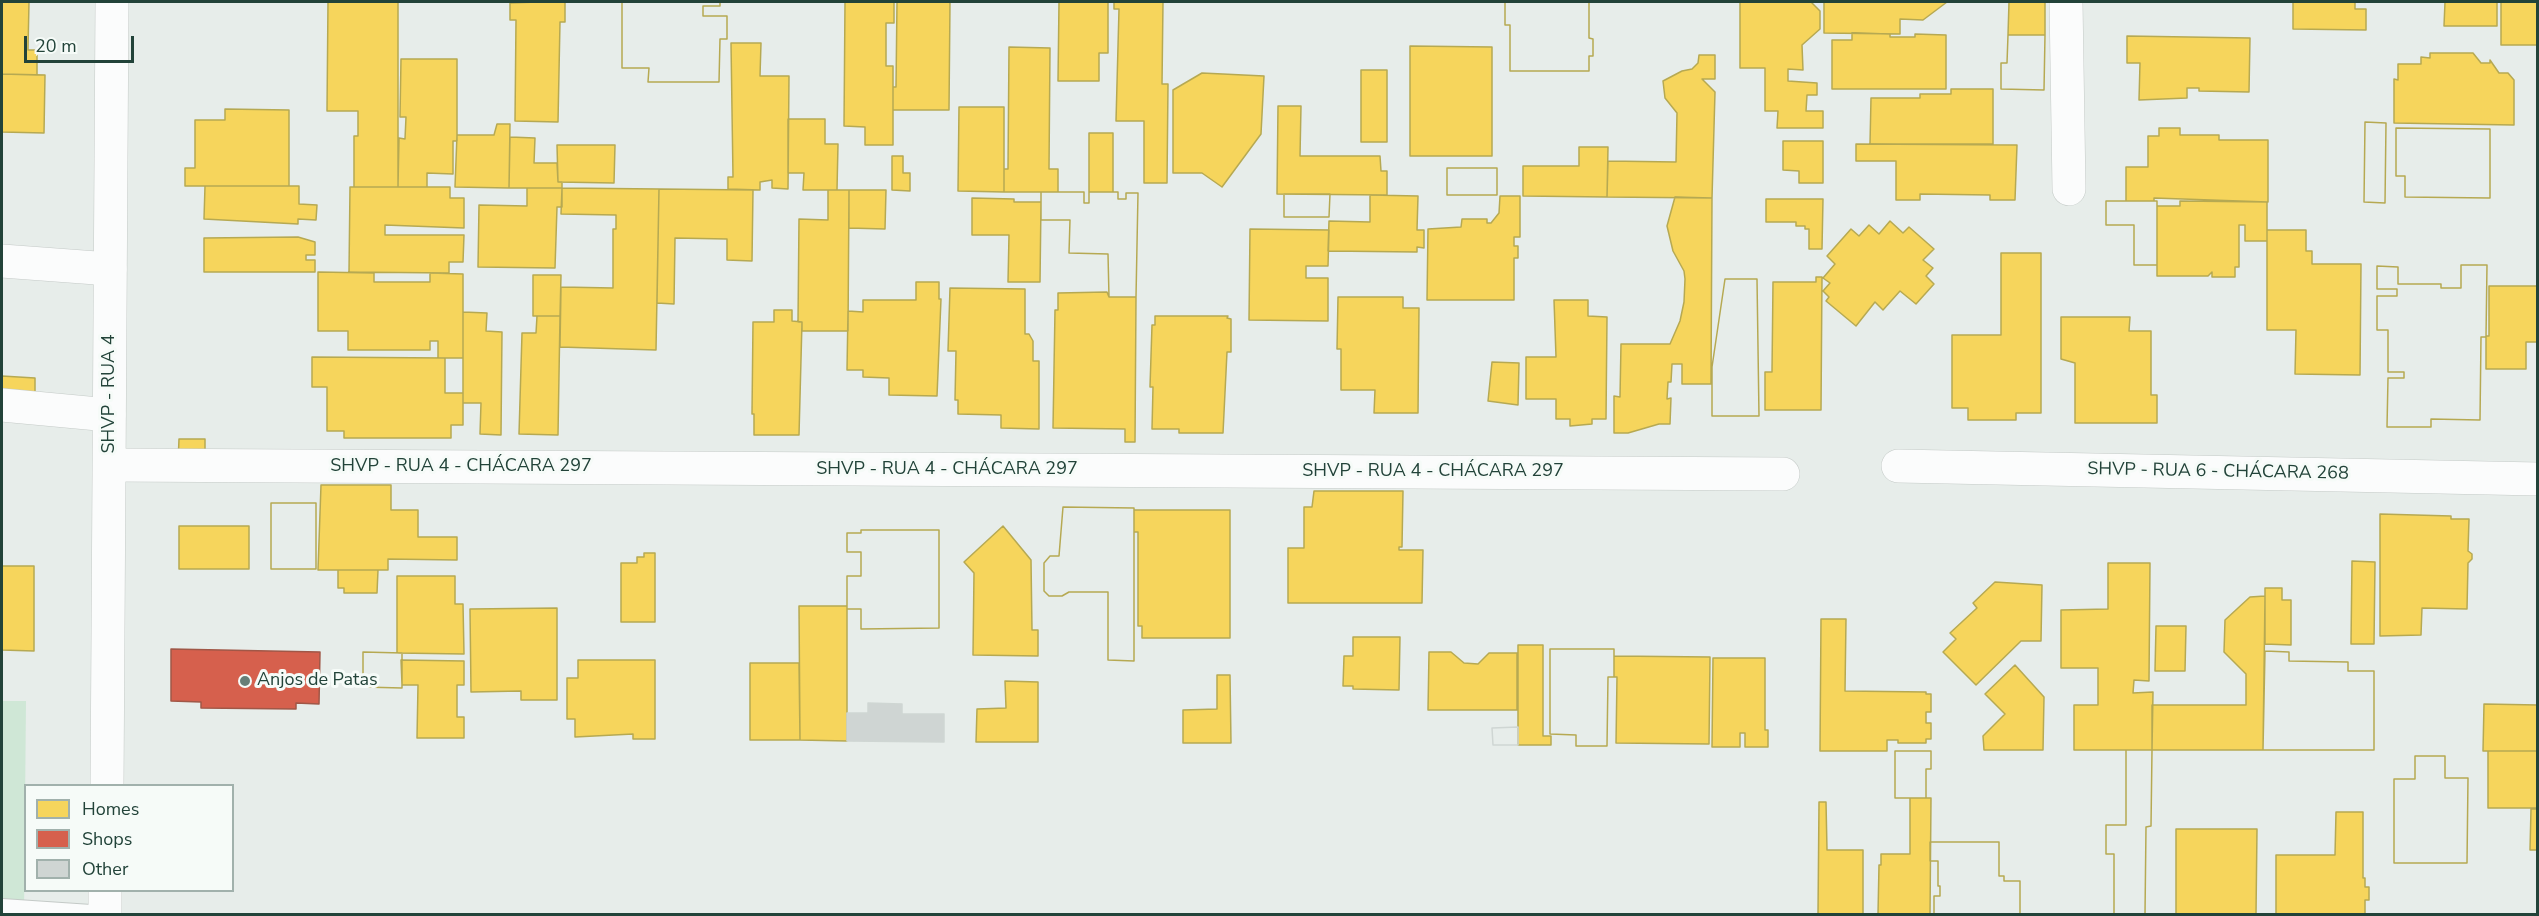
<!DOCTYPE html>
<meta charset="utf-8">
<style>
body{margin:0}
#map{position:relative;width:2539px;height:916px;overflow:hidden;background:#e7edea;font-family:"Nunito Sans",sans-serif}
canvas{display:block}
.frame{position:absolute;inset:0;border:3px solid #224339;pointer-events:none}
.legend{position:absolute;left:24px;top:784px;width:210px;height:108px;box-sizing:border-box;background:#f6fbf8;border:2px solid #a1b1ac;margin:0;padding:8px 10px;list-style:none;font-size:18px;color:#224339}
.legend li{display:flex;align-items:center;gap:12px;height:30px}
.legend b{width:30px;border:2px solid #a1b1ac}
.scale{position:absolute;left:24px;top:36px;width:110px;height:27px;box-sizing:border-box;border:3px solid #224339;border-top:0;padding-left:8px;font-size:18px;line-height:21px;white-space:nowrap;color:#224339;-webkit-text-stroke:4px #f6fbf8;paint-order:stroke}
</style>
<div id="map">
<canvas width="2539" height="916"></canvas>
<div class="frame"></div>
<ul class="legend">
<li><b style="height:16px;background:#f6d55c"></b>Homes</li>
<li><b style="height:16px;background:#d6604d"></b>Shops</li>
<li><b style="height:16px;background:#cfd5d3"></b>Other</li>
</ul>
<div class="scale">20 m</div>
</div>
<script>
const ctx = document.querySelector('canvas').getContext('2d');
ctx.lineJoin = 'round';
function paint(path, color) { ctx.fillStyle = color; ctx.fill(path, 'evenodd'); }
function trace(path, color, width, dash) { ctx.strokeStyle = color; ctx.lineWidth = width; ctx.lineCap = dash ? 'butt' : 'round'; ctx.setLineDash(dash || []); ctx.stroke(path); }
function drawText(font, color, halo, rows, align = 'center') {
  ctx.font = font + ' "Nunito Sans",sans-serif'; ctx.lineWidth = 6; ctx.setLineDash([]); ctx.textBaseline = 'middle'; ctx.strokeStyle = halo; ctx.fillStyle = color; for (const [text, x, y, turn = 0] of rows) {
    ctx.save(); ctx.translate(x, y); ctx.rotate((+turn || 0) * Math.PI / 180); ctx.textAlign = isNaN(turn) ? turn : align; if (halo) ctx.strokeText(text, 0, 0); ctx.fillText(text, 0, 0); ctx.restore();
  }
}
paint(new Path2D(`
 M 2,701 L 26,701 L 24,914 L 2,914 Z`), '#cfe7d6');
const homes = new Path2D(`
 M 2,2 L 29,2 L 28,50 L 37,50 L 37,75 L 2,74 Z
 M 328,2 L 398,2 L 398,187 L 354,187 L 354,136 L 358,136 L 358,111 L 327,111 Z
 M 537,2 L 565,2 L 565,22 L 560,22 L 558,122 L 515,121 L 516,20 L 510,20 L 510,3 Z
 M 622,2 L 720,2 L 720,6 L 703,6 L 703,16 L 727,16 L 727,39 L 720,39 L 719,82 L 648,82 L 649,68 L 622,68 Z
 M 622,2 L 720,2 L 720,6 L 703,6 L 703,16 L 727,16 L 727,39 L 720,39 L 719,82 L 648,82 L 649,68 L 622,68 Z
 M 845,2 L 894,2 L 894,23 L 886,23 L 886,66 L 893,66 L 893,145 L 865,145 L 865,127 L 844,126 Z
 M 897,2 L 950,2 L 949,110 L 893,110 L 893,87 L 896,87 Z
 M 1059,2 L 1108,2 L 1108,53 L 1099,53 L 1099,81 L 1058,81 Z
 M 1114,2 L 1163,2 L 1162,84 L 1168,84 L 1167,183 L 1144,183 L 1144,121 L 1116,121 L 1119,9 L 1114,9 Z
 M 1505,2 L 1589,2 L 1589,38 L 1593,39 L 1593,56 L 1589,56 L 1589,71 L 1510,71 L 1510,25 L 1505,25 Z
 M 1505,2 L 1589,2 L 1589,38 L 1593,39 L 1593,56 L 1589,56 L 1589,71 L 1510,71 L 1510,25 L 1505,25 Z
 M 1740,2 L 1811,2 L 1820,11 L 1820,29 L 1802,45 L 1803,70 L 1788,69 L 1788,81 L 1817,83 L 1817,95 L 1807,95 L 1806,111 L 1823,111 L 1823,128 L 1777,128 L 1778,111 L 1765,111 L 1765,68 L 1740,68 Z
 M 1824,2 L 1947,2 L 1923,20 L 1900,19 L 1900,34 L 1824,33 Z
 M 2009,2 L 2045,2 L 2045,35 L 2008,35 Z
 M 2293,2 L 2355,2 L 2355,9 L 2366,9 L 2366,30 L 2293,29 Z
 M 2445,2 L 2497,2 L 2497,26 L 2444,26 Z
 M 2501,2 L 2538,2 L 2538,45 L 2501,45 Z
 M 1852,33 L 1890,34 L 1890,37 L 1915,37 L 1915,34 L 1946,35 L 1946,89 L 1832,89 L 1832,40 L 1852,40 Z
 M 2008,35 L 2045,35 L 2044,90 L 2001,89 L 2001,63 L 2007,63 Z
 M 2008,35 L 2045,35 L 2044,90 L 2001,89 L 2001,63 L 2007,63 Z
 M 2127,36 L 2250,38 L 2249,92 L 2199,91 L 2199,88 L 2187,88 L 2187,98 L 2139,100 L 2140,63 L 2127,63 Z
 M 731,43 L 761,43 L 760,76 L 789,76 L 788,189 L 772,188 L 772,180 L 760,182 L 760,190 L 728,189 L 728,177 L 733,177 Z
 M 1410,46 L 1492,47 L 1492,156 L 1410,156 Z
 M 1009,47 L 1050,48 L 1049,169 L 1058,169 L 1058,192 L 1004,192 L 1004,169 L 1008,169 Z
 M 2430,53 L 2473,53 L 2481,63 L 2490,63 L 2490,60 L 2499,73 L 2508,73 L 2514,80 L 2514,125 L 2394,123 L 2394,79 L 2398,80 L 2398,64 L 2421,64 L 2421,57 L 2430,58 Z
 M 1699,55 L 1715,55 L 1715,79 L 1702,79 L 1715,92 L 1712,198 L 1607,197 L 1608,161 L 1676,162 L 1677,113 L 1665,98 L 1663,81 L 1682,71 L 1692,69 L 1698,63 Z
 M 401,59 L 457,59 L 457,141 L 453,141 L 453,174 L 427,173 L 427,187 L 398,187 L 399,138 L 405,139 L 406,117 L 400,117 Z
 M 1361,70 L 1387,70 L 1387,142 L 1361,142 Z
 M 1202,73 L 1264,76 L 1261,134 L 1222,187 L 1202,173 L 1173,173 L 1173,90 Z
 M 2,74 L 45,75 L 44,133 L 2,132 Z
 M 1951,89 L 1993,89 L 1993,144 L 1870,144 L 1871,98 L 1920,98 L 1920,94 L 1951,94 Z
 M 1278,106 L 1301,106 L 1300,156 L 1380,156 L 1381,171 L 1387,171 L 1387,195 L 1277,194 Z
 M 959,107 L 1004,107 L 1004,192 L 958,191 Z
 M 225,109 L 289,110 L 289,186 L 185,186 L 185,168 L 195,168 L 195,120 L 225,120 Z
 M 788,119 L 825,119 L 825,144 L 838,144 L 837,190 L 803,190 L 804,173 L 788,173 Z
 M 2365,122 L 2386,123 L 2385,203 L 2364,202 Z
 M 2365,122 L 2386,123 L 2385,203 L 2364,202 Z
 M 497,124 L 510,124 L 509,188 L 455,187 L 457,135 L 494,135 Z
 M 2159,128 L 2180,128 L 2180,135 L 2219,135 L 2219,140 L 2268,140 L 2268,202 L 2154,198 L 2154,201 L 2126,201 L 2126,167 L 2148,167 L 2148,136 L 2159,136 Z
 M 2396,128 L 2490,129 L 2490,198 L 2405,197 L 2405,176 L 2396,176 Z
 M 2396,128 L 2490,129 L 2490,198 L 2405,197 L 2405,176 L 2396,176 Z
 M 1089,133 L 1113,133 L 1113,192 L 1089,192 Z
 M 510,137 L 535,138 L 534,163 L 557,163 L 558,182 L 562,182 L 562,188 L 509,188 Z
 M 1783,141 L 1823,141 L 1823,183 L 1799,183 L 1799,171 L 1783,170 Z
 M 1856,144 L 2017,145 L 2015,200 L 1990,200 L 1990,195 L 1920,194 L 1920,200 L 1896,200 L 1896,161 L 1856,161 Z
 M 557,145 L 615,145 L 614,183 L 558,182 Z
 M 1579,147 L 1608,147 L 1607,197 L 1523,196 L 1523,166 L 1579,166 Z
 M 892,156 L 903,156 L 903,173 L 910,173 L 910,191 L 892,190 Z
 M 1447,168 L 1497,168 L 1497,195 L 1447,195 Z
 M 1447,168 L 1497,168 L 1497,195 L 1447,195 Z
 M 205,186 L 299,186 L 299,204 L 317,205 L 316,220 L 298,219 L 298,224 L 204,219 Z
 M 350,187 L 450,187 L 450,198 L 464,198 L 464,228 L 385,225 L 385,235 L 464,235 L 463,262 L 449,262 L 449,273 L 349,272 Z
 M 527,188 L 562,188 L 562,207 L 557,207 L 555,268 L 478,267 L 479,205 L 527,206 Z
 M 562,188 L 659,189 L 656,350 L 560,347 L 561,287 L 613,288 L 613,229 L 616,229 L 616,215 L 561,214 Z
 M 659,189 L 753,190 L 752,261 L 727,260 L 727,239 L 675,238 L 674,304 L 657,303 Z
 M 828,190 L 849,190 L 848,331 L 802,331 L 802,322 L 798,322 L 799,219 L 828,220 Z
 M 849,190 L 886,190 L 885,229 L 849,228 Z
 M 1041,192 L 1084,192 L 1084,203 L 1089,203 L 1089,192 L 1118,192 L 1118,199 L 1126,199 L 1126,193 L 1138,193 L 1136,297 L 1109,297 L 1108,254 L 1069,253 L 1070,220 L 1041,220 Z
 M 1041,192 L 1084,192 L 1084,203 L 1089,203 L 1089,192 L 1118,192 L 1118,199 L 1126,199 L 1126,193 L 1138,193 L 1136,297 L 1109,297 L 1108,254 L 1069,253 L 1070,220 L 1041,220 Z
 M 1284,194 L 1330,194 L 1329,217 L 1284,217 Z
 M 1284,194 L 1330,194 L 1329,217 L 1284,217 Z
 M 1370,195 L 1418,196 L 1417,230 L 1424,230 L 1424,248 L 1417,247 L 1417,252 L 1328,251 L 1329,221 L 1370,222 Z
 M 1500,196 L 1520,196 L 1520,237 L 1514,237 L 1514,246 L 1518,246 L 1518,258 L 1514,258 L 1514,300 L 1427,300 L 1428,229 L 1461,227 L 1462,219 L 1487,219 L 1487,223 L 1491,223 L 1499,213 Z
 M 1675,197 L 1712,198 L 1711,384 L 1682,384 L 1682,364 L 1672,364 L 1671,382 L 1668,382 L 1667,399 L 1671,398 L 1670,424 L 1659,424 L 1628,433 L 1614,433 L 1614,396 L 1620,397 L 1621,344 L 1670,344 L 1680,321 L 1684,302 L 1685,279 L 1684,271 L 1673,251 L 1667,226 Z
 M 972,198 L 1014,199 L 1014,202 L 1041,202 L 1040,282 L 1008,282 L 1009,235 L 972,235 Z
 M 1766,199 L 1823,199 L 1822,249 L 1809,249 L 1809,229 L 1805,229 L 1805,226 L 1796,226 L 1796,222 L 1766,222 Z
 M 2106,201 L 2157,201 L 2157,265 L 2134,265 L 2134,225 L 2106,225 Z
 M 2106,201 L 2157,201 L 2157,265 L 2134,265 L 2134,225 L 2106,225 Z
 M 2180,201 L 2267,202 L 2267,241 L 2245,241 L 2245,225 L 2239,225 L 2239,267 L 2235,267 L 2235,277 L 2212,277 L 2212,272 L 2208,276 L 2157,276 L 2157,206 L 2180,206 Z
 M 1890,221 L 1903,233 L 1909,227 L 1934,249 L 1923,260 L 1933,268 L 1926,276 L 1934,284 L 1916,304 L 1900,291 L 1883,310 L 1875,302 L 1856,326 L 1826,301 L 1829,297 L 1823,291 L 1830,283 L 1823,278 L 1835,264 L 1827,256 L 1851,229 L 1859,236 L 1869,225 L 1879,234 Z
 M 1250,229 L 1329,230 L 1328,266 L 1306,266 L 1306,278 L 1328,278 L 1328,321 L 1249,320 Z
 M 2267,230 L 2306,230 L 2306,251 L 2312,251 L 2312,264 L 2361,264 L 2360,375 L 2295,374 L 2296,330 L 2267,330 Z
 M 298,237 L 315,242 L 315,255 L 306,255 L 306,260 L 315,260 L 315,272 L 204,272 L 204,238 Z
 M 2001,253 L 2041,253 L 2041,413 L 2016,413 L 2016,420 L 1968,420 L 1968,408 L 1952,408 L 1952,335 L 2001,335 Z
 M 2461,265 L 2487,265 L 2486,337 L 2481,337 L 2480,420 L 2431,419 L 2431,427 L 2387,427 L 2388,378 L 2404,378 L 2404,372 L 2388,372 L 2388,330 L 2377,330 L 2377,296 L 2397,296 L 2397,289 L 2377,289 L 2377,266 L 2398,267 L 2398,284 L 2441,284 L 2441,288 L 2461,288 Z
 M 2461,265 L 2487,265 L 2486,337 L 2481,337 L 2480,420 L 2431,419 L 2431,427 L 2387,427 L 2388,378 L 2404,378 L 2404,372 L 2388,372 L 2388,330 L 2377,330 L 2377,296 L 2397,296 L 2397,289 L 2377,289 L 2377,266 L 2398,267 L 2398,284 L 2441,284 L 2441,288 L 2461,288 Z
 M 318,272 L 374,273 L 374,282 L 430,282 L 430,273 L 463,274 L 463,358 L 438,358 L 438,341 L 430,341 L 430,350 L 348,350 L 348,331 L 318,331 Z
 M 533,275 L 561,275 L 560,316 L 533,316 Z
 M 1816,277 L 1822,277 L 1821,410 L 1765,410 L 1765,372 L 1772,372 L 1773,282 L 1816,282 Z
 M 1725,279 L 1757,279 L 1759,416 L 1712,416 L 1712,367 Z
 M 1725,279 L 1757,279 L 1759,416 L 1712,416 L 1712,367 Z
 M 916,282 L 939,282 L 939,299 L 941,299 L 937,396 L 889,395 L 889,378 L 863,377 L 863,370 L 847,370 L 848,311 L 863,312 L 863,300 L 916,300 Z
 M 2489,286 L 2538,286 L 2538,342 L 2526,342 L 2526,369 L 2486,369 L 2486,336 L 2489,336 Z
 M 950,288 L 1025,289 L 1025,334 L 1029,334 L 1033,341 L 1033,361 L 1039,361 L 1039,429 L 1001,428 L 1001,415 L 958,414 L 958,400 L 955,400 L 956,351 L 948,351 Z
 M 1107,292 L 1109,297 L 1136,297 L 1135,442 L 1125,442 L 1125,429 L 1053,428 L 1055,310 L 1058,310 L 1058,293 Z
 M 1338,297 L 1403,297 L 1403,308 L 1419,308 L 1418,413 L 1374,413 L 1375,390 L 1341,390 L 1341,349 L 1337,349 Z
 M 1554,300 L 1588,300 L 1588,316 L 1607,317 L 1606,419 L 1592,419 L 1592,424 L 1570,426 L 1570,419 L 1556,419 L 1556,399 L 1526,399 L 1526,357 L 1556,357 Z
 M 774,310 L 792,310 L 792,321 L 802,322 L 799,435 L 754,435 L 754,414 L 752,414 L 753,322 L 774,322 Z
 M 463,312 L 487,313 L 486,331 L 502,332 L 501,435 L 480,434 L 481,403 L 463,403 Z
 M 537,316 L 560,316 L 558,435 L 519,434 L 522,333 L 536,333 Z
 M 1155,316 L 1228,316 L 1227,318 L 1231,319 L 1231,352 L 1227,352 L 1223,433 L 1179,433 L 1179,429 L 1152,429 L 1153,387 L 1150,387 L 1152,325 L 1155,325 Z
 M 2061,317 L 2130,317 L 2129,331 L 2151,331 L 2151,395 L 2157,395 L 2157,423 L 2075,423 L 2075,363 L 2061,359 Z
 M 312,357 L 445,358 L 445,393 L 463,393 L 463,425 L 451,425 L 451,438 L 344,438 L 344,431 L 327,431 L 327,387 L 312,387 Z
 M 1492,362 L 1519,363 L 1518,405 L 1488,401 Z
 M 2,376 L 35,378 L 35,399 L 2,397 Z
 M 179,439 L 205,439 L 205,464 L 178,463 Z
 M 321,485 L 391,485 L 391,510 L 418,510 L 418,537 L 457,537 L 457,560 L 388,559 L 388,570 L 318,570 Z
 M 1314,491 L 1403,491 L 1402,547 L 1399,547 L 1399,550 L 1423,550 L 1422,603 L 1288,603 L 1288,548 L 1304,548 L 1304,507 L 1312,507 Z
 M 271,503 L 316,503 L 316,569 L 271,569 Z
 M 271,503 L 316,503 L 316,569 L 271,569 Z
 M 1063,507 L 1134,508 L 1134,661 L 1108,660 L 1108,592 L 1069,592 L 1062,596 L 1049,596 L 1044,591 L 1044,563 L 1050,556 L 1059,556 Z
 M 1063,507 L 1134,508 L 1134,661 L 1108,660 L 1108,592 L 1069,592 L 1062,596 L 1049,596 L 1044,591 L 1044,563 L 1050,556 L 1059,556 Z
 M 1134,510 L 1230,510 L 1230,638 L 1142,638 L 1142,626 L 1138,626 L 1138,532 L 1134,532 Z
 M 2380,514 L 2451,516 L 2451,519 L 2469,519 L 2468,551 L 2472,554 L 2472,559 L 2468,563 L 2467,609 L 2422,608 L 2421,635 L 2380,636 Z
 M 179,526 L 249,526 L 249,569 L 179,569 Z
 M 1003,526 L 1031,560 L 1032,630 L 1038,630 L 1038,656 L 973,655 L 974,573 L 964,562 Z
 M 861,530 L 939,530 L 939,628 L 861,629 L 861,609 L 847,609 L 847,576 L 861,576 L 861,552 L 847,552 L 847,533 L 861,533 Z
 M 861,530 L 939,530 L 939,628 L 861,629 L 861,609 L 847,609 L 847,576 L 861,576 L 861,552 L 847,552 L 847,533 L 861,533 Z
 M 644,553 L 655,553 L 655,622 L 621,622 L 621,563 L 637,563 L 637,557 L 644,557 Z
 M 2352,561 L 2375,562 L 2374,644 L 2351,644 Z
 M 2108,563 L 2150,563 L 2149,681 L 2134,680 L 2133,693 L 2153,692 L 2152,750 L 2074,750 L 2074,705 L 2098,705 L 2098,668 L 2061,668 L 2061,610 L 2108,609 Z
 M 2,566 L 34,566 L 34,651 L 2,650 Z
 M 338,570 L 378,570 L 377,593 L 344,593 L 344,588 L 338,588 Z
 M 397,576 L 455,576 L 455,604 L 463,604 L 464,654 L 397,653 Z
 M 1995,582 L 2042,585 L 2041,641 L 2021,641 L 1976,685 L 1943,652 L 1956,639 L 1950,633 L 1977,608 L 1973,603 Z
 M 2265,588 L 2282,588 L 2282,600 L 2291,600 L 2291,645 L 2265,644 Z
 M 2265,596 L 2263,750 L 2152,750 L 2152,705 L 2246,705 L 2246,674 L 2224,652 L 2225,620 L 2250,597 Z
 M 799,606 L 847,606 L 847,741 L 800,740 Z
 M 557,608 L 557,700 L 521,700 L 521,691 L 471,692 L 470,609 Z
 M 1821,619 L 1846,619 L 1845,691 L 1926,692 L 1926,694 L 1931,694 L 1931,712 L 1926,712 L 1926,723 L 1931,723 L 1931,739 L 1926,739 L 1926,743 L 1898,743 L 1898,740 L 1887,740 L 1887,751 L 1820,751 Z
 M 2156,626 L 2186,626 L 2185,671 L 2155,671 Z
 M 1353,637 L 1400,637 L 1399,690 L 1353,689 L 1353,686 L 1343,686 L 1344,656 L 1353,656 Z
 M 1518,645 L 1543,645 L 1543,736 L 1551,736 L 1551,745 L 1518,745 Z
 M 1550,649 L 1614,649 L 1614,677 L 1608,677 L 1607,746 L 1576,746 L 1576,735 L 1550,734 Z
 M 1550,649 L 1614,649 L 1614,677 L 1608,677 L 1607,746 L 1576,746 L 1576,735 L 1550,734 Z
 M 2265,651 L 2289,652 L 2289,661 L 2348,662 L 2348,671 L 2374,671 L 2374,750 L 2263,750 Z
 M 2265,651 L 2289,652 L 2289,661 L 2348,662 L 2348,671 L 2374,671 L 2374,750 L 2263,750 Z
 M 363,652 L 402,653 L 402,688 L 363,687 Z
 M 363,652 L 402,653 L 402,688 L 363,687 Z
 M 1429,652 L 1451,652 L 1464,663 L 1478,664 L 1489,653 L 1517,653 L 1517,710 L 1428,710 Z
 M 1614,656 L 1710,657 L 1709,744 L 1616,743 L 1617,677 L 1614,677 Z
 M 1713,658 L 1765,658 L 1765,730 L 1768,730 L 1768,747 L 1745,747 L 1745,733 L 1740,733 L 1740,747 L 1712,747 Z
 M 401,660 L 464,661 L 464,685 L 457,685 L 457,717 L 464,717 L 464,738 L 417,738 L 418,685 L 402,685 Z
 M 578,660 L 655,660 L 655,739 L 633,739 L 633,734 L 575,737 L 575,719 L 567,719 L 567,678 L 578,678 Z
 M 750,663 L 799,663 L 800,740 L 750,740 Z
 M 2015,665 L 2044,697 L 2043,750 L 1984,750 L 1983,736 L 2005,714 L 1985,694 Z
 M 1217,675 L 1230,675 L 1231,743 L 1183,743 L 1183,710 L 1217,709 Z
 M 1005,681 L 1038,682 L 1038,742 L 976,742 L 977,709 L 1006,708 Z
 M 2484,704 L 2538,705 L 2538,751 L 2483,751 Z
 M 2126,750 L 2152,750 L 2151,826 L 2146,827 L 2145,914 L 2114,914 L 2114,854 L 2106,854 L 2106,825 L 2126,825 Z
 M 2126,750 L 2152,750 L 2151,826 L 2146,827 L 2145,914 L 2114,914 L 2114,854 L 2106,854 L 2106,825 L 2126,825 Z
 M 1895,751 L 1931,751 L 1931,769 L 1926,769 L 1926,798 L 1895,798 Z
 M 1895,751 L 1931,751 L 1931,769 L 1926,769 L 1926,798 L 1895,798 Z
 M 2488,751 L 2538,751 L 2538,808 L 2488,808 Z
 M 2415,756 L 2445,756 L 2445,778 L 2468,778 L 2467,863 L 2394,863 L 2394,779 L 2415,779 Z
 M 2415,756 L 2445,756 L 2445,778 L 2468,778 L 2467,863 L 2394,863 L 2394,779 L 2415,779 Z
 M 1910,798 L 1931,798 L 1930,914 L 1878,914 L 1879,865 L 1881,865 L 1881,854 L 1910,854 Z
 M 1819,802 L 1826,802 L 1827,850 L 1863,850 L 1863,914 L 1818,914 Z
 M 2531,809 L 2538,809 L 2538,850 L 2530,850 Z
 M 2336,812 L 2363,812 L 2363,878 L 2365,878 L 2365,887 L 2369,887 L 2369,900 L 2365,900 L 2365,914 L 2276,914 L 2276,855 L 2335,855 Z
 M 2176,829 L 2257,829 L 2256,914 L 2176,914 Z
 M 1930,842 L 1999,842 L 1999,876 L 2004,876 L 2004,881 L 2020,881 L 2020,914 L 1934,914 L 1934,896 L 1940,896 L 1940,886 L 1938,886 L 1938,861 L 1930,861 Z
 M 1930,842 L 1999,842 L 1999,876 L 2004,876 L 2004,881 L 2020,881 L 2020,914 L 1934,914 L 1934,896 L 1940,896 L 1940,886 L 1938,886 L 1938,861 L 1930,861 Z`);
paint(homes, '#f6d55c');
trace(homes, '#b6a952', 1.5);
const shops = new Path2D(`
 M 171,649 L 320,652 L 319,704 L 296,703 L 296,709 L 201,708 L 201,702 L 171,701 Z`);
paint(shops, '#d6604d');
trace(shops, '#a05747', 1.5);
const building = new Path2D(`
 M 868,703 L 902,704 L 902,714 L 944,714 L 944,742 L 847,741 L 847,713 L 868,713 Z
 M 1518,727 L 1518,745 L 1493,745 L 1492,728 Z
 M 1518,727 L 1518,745 L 1493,745 L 1492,728 Z`);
paint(building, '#cfd5d3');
trace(building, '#cfd6d3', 1.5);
const service = new Path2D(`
 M 2,908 L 91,914`);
const minor = new Path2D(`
 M 2066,2 L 2069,189
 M 2,261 L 110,269
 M 2,405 L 109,415
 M 110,465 L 1783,474
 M 1898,466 L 2538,479`);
const tertiary = new Path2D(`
 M 107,786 L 112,2
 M 105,914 L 105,890`);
trace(service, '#c4cac7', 20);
trace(minor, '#c4cac7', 34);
trace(tertiary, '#c4cac7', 34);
trace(service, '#fbfcfc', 18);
trace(minor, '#fbfcfc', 33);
trace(tertiary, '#fbfcfc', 33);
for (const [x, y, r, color] of [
 [245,681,6,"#677e77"]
]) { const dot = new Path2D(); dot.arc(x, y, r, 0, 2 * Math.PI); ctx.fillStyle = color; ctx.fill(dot); trace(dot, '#f6fbf8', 2); }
drawText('18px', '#224339', '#f6fbf8', [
 ["SHVP - RUA 4",110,394,-90],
 ["SHVP - RUA 4 - CHÁCARA 297",461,467],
 ["SHVP - RUA 4 - CHÁCARA 297",947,470],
 ["SHVP - RUA 4 - CHÁCARA 297",1433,472],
 ["SHVP - RUA 6 - CHÁCARA 268",2218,472,1]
]);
drawText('18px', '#224339', '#f6fbf8', [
 ["Anjos de Patas",257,681]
], 'left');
</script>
